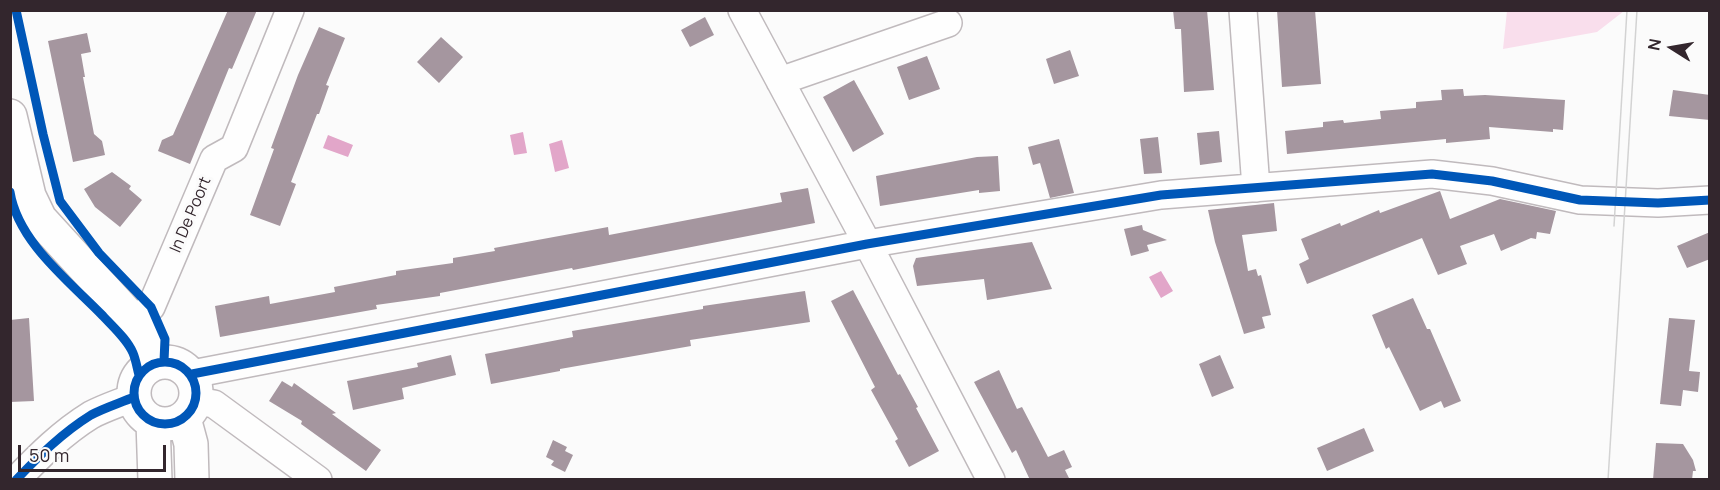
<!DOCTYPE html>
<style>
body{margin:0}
#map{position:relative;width:1720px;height:490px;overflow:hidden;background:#fbfbfb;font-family:Manrope,sans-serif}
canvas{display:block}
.frame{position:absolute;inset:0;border:12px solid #33262d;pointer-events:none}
.north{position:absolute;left:1642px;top:18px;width:60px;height:60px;-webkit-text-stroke:4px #fbfbfb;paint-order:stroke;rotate:281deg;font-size:16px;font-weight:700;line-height:24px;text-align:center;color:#33262d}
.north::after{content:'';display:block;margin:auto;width:21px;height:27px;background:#33262d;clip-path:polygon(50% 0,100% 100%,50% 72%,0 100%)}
.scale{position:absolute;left:18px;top:445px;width:148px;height:27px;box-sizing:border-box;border:3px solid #33262d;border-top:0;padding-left:8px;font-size:18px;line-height:21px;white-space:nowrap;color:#33262d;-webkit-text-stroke:4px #fbfbfb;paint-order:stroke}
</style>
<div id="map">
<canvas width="1720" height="490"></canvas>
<div class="frame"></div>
<div class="north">N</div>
<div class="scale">50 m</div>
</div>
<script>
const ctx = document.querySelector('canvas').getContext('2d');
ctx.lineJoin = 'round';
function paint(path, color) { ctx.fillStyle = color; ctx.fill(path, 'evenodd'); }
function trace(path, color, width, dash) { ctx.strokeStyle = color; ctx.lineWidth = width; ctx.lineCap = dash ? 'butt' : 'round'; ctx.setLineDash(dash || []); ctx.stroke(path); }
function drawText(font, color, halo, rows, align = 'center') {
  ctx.font = font + ' Manrope,sans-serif'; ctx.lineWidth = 6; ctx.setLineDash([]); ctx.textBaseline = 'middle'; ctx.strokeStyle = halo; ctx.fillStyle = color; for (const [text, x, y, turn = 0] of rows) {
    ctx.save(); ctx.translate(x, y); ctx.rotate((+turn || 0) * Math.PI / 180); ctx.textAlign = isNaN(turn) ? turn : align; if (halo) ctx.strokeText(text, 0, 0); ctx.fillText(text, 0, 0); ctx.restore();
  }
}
paint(new Path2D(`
 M 1507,11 L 1507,10 L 1624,11 L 1597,32 L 1503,49 Z`), '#f9deec');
paint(new Path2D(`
 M 523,132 L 527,153 L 514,155 L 510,135 Z
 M 328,135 L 353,145 L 348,157 L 323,148 Z
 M 562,140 L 569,168 L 555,172 L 549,144 Z
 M 1161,271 L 1173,291 L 1161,298 L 1149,277 Z`), '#e2a6c9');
paint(new Path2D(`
 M 228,10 L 257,10 L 232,69 L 229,68 L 190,164 L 158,151 L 162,140 L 173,135 Z
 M 1173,10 L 1207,10 L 1214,90 L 1184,92 L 1181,29 L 1175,29 Z
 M 1277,10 L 1315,10 L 1321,84 L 1282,87 Z
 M 705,17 L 714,35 L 690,47 L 681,30 Z
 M 319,27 L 345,38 L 326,85 L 329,86 L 319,114 L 317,114 L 291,182 L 296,184 L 280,226 L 250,215 L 274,149 L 271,148 L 298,75 Z
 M 87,33 L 91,52 L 81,54 L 85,77 L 83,77 L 94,134 L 102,141 L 105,155 L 73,162 L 48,41 Z
 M 441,37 L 463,57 L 439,83 L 417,62 Z
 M 1070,50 L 1079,76 L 1054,84 L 1046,59 Z
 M 927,56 L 940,89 L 909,100 L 897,67 Z
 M 854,80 L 884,134 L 853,152 L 823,97 Z
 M 1463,89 L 1464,96 L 1485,95 L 1565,100 L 1563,130 L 1553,129 L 1553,132 L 1489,127 L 1490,139 L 1446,143 L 1446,139 L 1287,154 L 1285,131 L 1323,127 L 1323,122 L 1343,120 L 1344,123 L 1381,119 L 1380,111 L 1416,108 L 1416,102 L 1442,100 L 1441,90 Z
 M 1673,90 L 1710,95 L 1710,120 L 1669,116 Z
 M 1219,131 L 1222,162 L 1200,165 L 1197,133 Z
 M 1158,137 L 1162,173 L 1144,174 L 1140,139 Z
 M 1059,139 L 1074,193 L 1050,198 L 1040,163 L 1033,165 L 1028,147 Z
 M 998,156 L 1000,191 L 979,193 L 979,190 L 880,206 L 876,176 L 977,157 Z
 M 112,172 L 131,186 L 129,189 L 142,200 L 120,227 L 95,207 L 84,189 Z
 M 808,188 L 815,223 L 573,270 L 572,268 L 440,293 L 440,296 L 376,305 L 377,309 L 220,337 L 215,306 L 269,296 L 270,304 L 335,292 L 334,287 L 396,275 L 396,271 L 453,263 L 453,258 L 495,251 L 494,248 L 608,227 L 609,235 L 782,202 L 780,193 Z
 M 1440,191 L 1450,219 L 1500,199 L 1556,211 L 1550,234 L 1537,232 L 1536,239 L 1531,238 L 1501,251 L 1494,234 L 1460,246 L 1467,264 L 1438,275 L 1422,238 L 1307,284 L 1299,264 L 1309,259 L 1301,239 L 1340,223 L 1341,226 L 1379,210 L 1380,213 Z
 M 1274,203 L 1277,231 L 1242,235 L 1248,271 L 1256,269 L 1258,276 L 1261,275 L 1271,315 L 1262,317 L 1265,328 L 1244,334 L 1215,242 L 1208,210 Z
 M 1142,225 L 1143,230 L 1167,240 L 1147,245 L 1149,251 L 1131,256 L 1124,229 Z
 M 1710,232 L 1710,259 L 1687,268 L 1677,246 Z
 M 1032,242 L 1052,289 L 987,300 L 984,279 L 917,286 L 913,266 L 916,258 Z
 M 853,290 L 898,375 L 900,374 L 918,407 L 916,408 L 939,451 L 909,467 L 895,441 L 898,439 L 871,390 L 875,387 L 831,301 Z
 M 805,291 L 810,322 L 690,340 L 691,346 L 560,369 L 560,371 L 491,384 L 485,354 L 573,337 L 572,331 L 703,309 L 703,306 Z
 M 1413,298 L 1427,329 L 1430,329 L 1461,401 L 1444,408 L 1441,401 L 1420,411 L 1389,347 L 1386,349 L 1372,315 Z
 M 29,318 L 34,401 L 10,402 L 10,320 Z
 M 1669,318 L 1695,320 L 1689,371 L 1700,372 L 1698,392 L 1683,390 L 1681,406 L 1660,404 Z
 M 451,355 L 456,375 L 402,388 L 404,399 L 353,410 L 347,381 L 418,367 L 417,363 Z
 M 1220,355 L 1234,388 L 1212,397 L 1199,364 Z
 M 999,370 L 1017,409 L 1022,407 L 1048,457 L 1064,450 L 1072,467 L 1065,470 L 1070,480 L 1030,480 L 1016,450 L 1012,453 L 974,382 Z
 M 282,381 L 292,387 L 294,383 L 336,413 L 332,414 L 381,450 L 366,471 L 301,424 L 302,421 L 269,401 Z
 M 1364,428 L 1374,451 L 1327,471 L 1317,448 Z
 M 553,440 L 567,447 L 565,451 L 573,455 L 565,472 L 551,465 L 554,461 L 546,457 Z
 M 1656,443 L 1683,444 L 1693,460 L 1696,471 L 1693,471 L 1692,480 L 1653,480 Z`), '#a5969f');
const minor = new Path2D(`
 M 742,10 L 874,256 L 991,480
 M 1243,10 L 1256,188
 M 780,81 L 948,23
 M 134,321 L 151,307 L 214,159 L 234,148 L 290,10
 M 192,374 L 867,244 L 1161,195 L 1432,174 L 1492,181 L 1580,200 L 1658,203 L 1710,200
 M 196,401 L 214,404 L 318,480
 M 16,480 C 39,456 62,433 91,415 C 104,408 120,403 134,397`);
const major = new Path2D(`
 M 10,116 L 29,196 L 40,219 L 138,326 L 148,346 L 150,365
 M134 393a31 31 0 1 1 62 0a31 31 0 1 1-62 0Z
 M 184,418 L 191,444 L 192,480
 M 153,422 L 155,480`);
trace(minor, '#c0babd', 30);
trace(major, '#c0babd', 36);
trace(minor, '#fefefe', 27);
trace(major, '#fefefe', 33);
trace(new Path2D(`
 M 1614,226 L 1627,10
 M 1608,480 L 1637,10`), '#d3d3d3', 1.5);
trace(new Path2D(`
 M 16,10 L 43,134 L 60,201 L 99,253 L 151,307 L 165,339 L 164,361
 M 10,192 C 18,242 69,281 103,316 C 113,327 127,339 133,353 C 136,360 137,368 139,375
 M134 393a31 31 0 1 1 62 0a31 31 0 1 1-62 0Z
 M 192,374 L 867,244 L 1161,195 L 1432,174 L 1492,181 L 1580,200 L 1658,203 L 1710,200
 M 16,480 C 39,456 62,433 91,415 C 104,408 120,403 134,397`), '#0057b8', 9);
drawText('16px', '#33262d', '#fbfbfb', [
 ["In De Poort",191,215,-67]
]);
</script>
